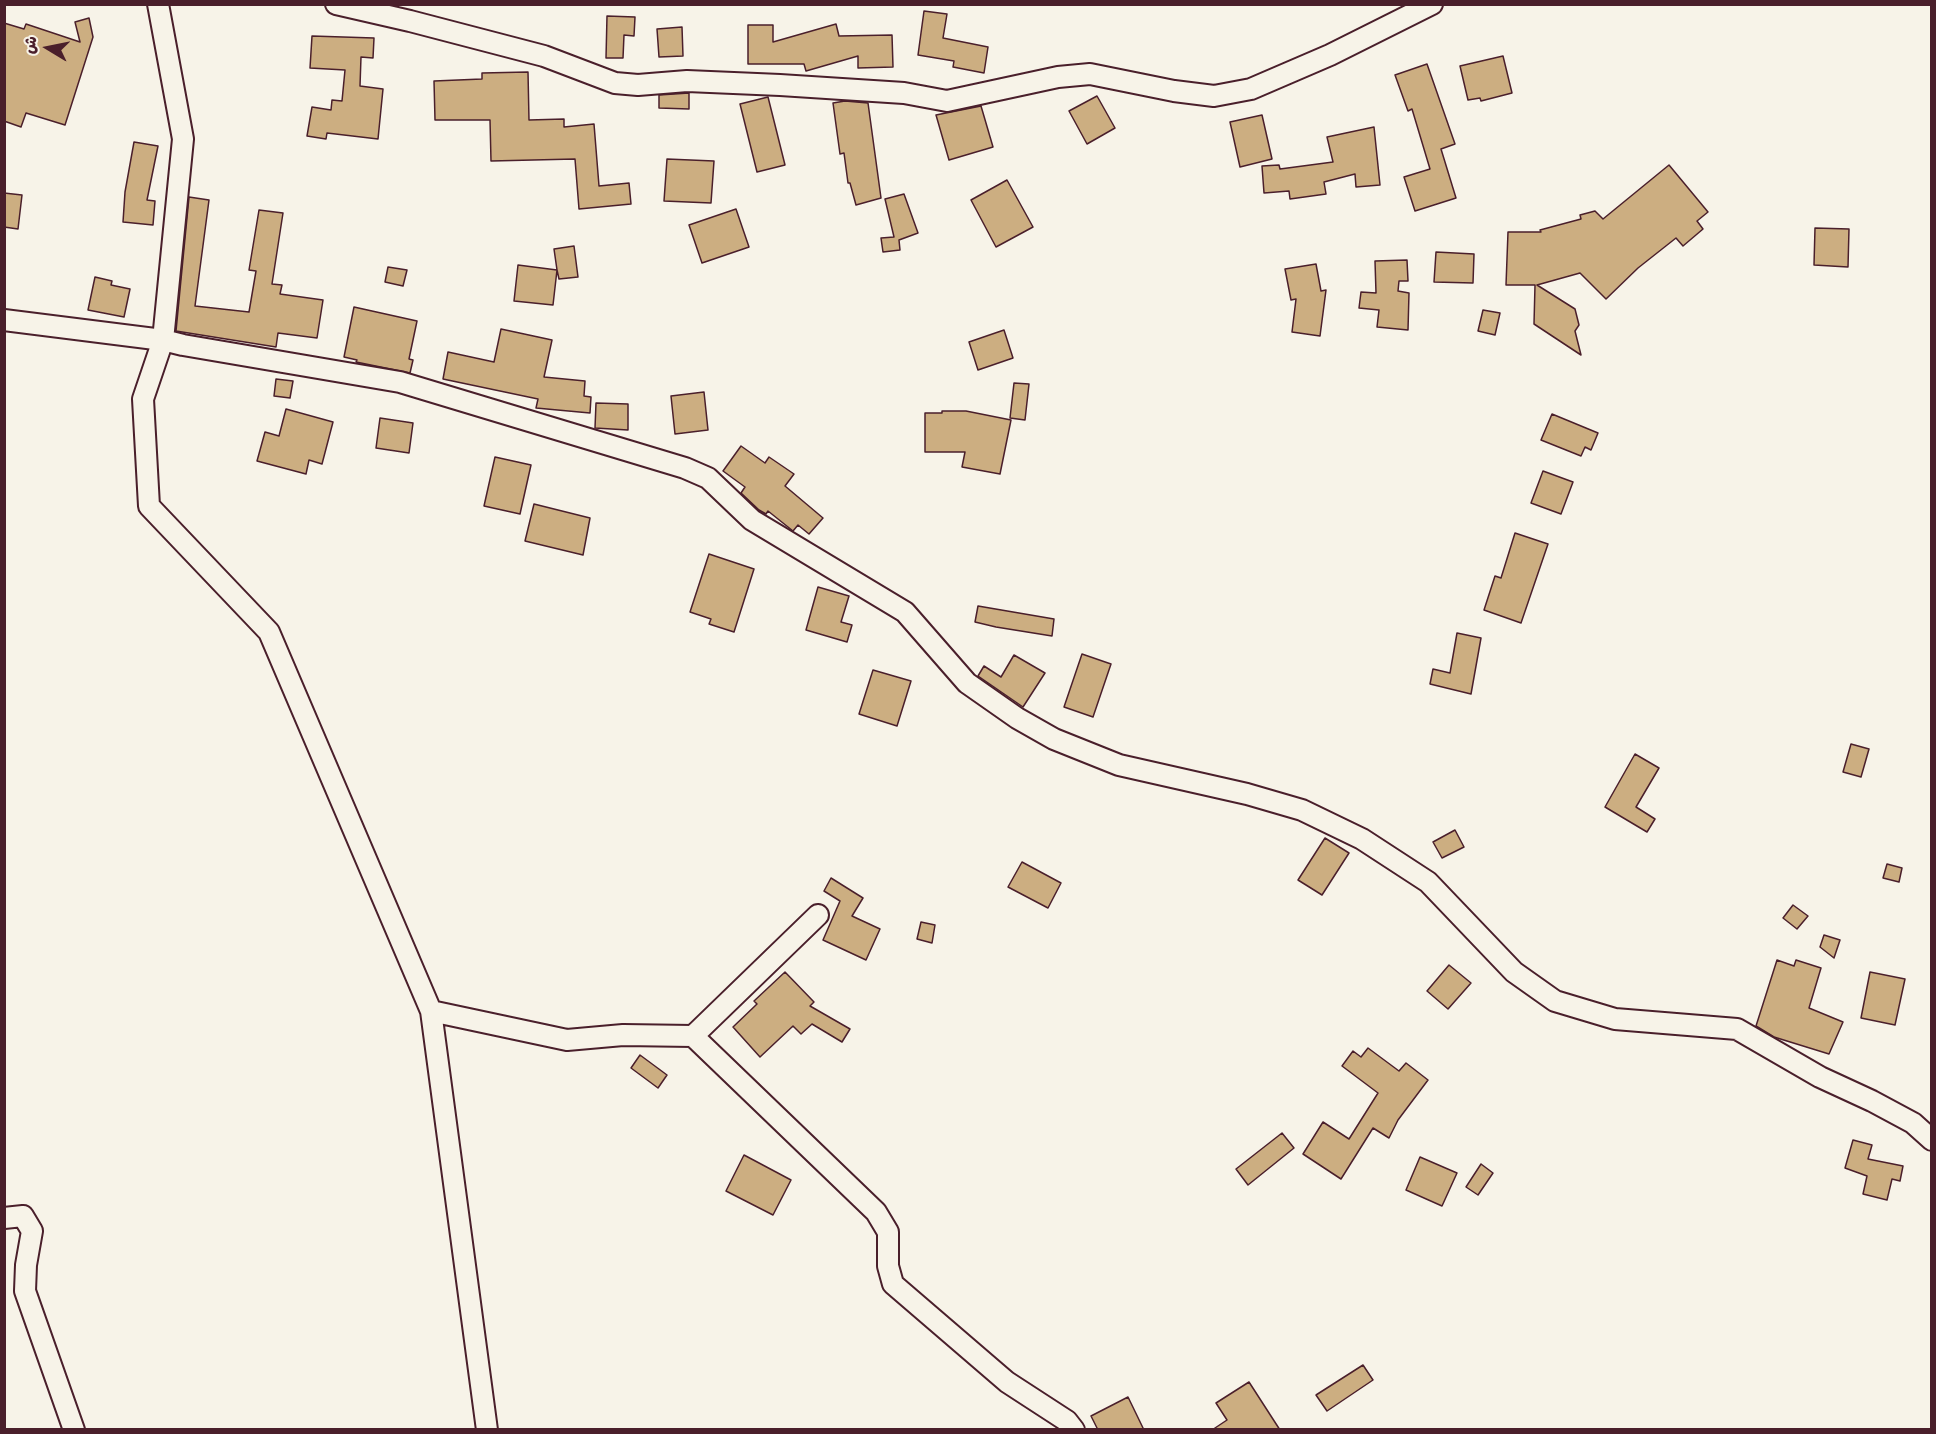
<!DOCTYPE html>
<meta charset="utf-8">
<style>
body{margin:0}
#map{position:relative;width:1936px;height:1434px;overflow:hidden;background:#f7f3e8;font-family:Pangolin,"Playpen Sans Arabic",sans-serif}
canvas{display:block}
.frame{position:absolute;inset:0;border:6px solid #4a1f2b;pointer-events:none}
.north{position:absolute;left:18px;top:18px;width:60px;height:60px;-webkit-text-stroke:4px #f7f3e8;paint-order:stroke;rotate:280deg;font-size:16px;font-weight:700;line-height:24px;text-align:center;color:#4a1f2b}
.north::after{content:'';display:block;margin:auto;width:21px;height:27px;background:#4a1f2b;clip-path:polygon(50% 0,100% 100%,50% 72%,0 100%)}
</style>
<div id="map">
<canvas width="1936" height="1434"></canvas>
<div class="frame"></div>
<div class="north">ش</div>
</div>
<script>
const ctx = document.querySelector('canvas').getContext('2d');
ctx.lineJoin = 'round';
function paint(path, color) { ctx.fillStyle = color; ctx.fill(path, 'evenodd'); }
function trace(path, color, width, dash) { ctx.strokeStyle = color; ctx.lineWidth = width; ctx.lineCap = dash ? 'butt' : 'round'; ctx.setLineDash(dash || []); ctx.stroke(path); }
const building = new Path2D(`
 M 924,11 L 947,14 L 943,38 L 988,47 L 984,73 L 953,67 L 954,61 L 918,55 Z
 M 607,16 L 635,17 L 634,36 L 624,35 L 623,58 L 606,58 Z
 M 89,18 L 93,37 L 65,125 L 26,113 L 21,127 L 4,121 L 4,23 L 24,29 L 26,24 L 80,42 L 75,22 Z
 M 836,24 L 839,36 L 892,35 L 893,67 L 858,68 L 858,56 L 806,71 L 804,64 L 748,64 L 748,25 L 773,25 L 773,42 Z
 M 682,27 L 683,56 L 659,57 L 657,29 Z
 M 312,36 L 374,38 L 373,58 L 361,57 L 360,86 L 383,89 L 378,139 L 327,133 L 326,139 L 307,136 L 312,107 L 331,110 L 332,100 L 342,101 L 345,70 L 310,68 Z
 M 1503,56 L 1512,93 L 1481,101 L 1480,98 L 1468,100 L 1460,66 Z
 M 1427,64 L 1455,144 L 1441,149 L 1456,198 L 1415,211 L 1404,177 L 1430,169 L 1412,109 L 1408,111 L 1395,75 Z
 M 528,72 L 529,120 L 564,119 L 564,127 L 594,124 L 599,186 L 629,183 L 631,204 L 579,209 L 575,159 L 491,161 L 490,120 L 435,120 L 434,81 L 482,79 L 482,73 Z
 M 689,93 L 689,109 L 659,108 L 659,95 Z
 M 1097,96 L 1115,128 L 1087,144 L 1069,111 Z
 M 768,97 L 785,165 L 757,172 L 740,104 Z
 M 845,101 L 868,103 L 881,198 L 856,205 L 850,183 L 848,183 L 844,153 L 840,154 L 833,103 Z
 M 981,106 L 993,147 L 949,160 L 936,115 Z
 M 1262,115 L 1272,159 L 1240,167 L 1230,122 Z
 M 1374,127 L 1380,185 L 1356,187 L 1355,174 L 1324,182 L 1326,194 L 1290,199 L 1289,191 L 1264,193 L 1262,166 L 1279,165 L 1280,169 L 1333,162 L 1327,137 Z
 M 134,142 L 158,146 L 147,200 L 155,201 L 153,225 L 123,222 L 125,192 Z
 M 667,159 L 714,161 L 711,203 L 664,201 Z
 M 1669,165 L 1708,212 L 1697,221 L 1703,229 L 1683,246 L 1676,238 L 1638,268 L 1606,299 L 1580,273 L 1537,285 L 1575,309 L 1579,325 L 1575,331 L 1581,355 L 1534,324 L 1535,285 L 1506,285 L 1508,232 L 1541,232 L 1540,230 L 1581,219 L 1580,215 L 1595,211 L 1603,219 Z
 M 1007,180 L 1033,227 L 996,247 L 971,200 Z
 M 4,193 L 22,195 L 18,229 L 4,227 Z
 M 904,194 L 918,233 L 899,240 L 900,250 L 883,252 L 881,238 L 894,237 L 885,199 Z
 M 189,197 L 209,200 L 195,306 L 249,312 L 256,271 L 249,270 L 259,210 L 283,213 L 272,284 L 282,285 L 280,294 L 323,300 L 317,338 L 278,333 L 276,347 L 176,331 Z
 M 736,209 L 749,247 L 702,263 L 689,225 Z
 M 1815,228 L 1849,229 L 1848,267 L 1814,265 Z
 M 574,246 L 578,277 L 559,279 L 557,270 L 553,305 L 514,301 L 518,265 L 557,270 L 554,249 Z
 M 1436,252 L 1474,254 L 1473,283 L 1434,282 Z
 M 1407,260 L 1408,281 L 1399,281 L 1398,291 L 1409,293 L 1408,330 L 1377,327 L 1379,310 L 1359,308 L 1361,292 L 1376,293 L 1375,261 Z
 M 1316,264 L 1321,291 L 1326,290 L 1320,336 L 1292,332 L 1296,299 L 1291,300 L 1285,269 Z
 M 388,267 L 407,270 L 403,286 L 385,282 Z
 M 95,277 L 112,281 L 111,285 L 130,289 L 124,317 L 88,310 Z
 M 354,307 L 417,321 L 409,359 L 413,360 L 410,373 L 356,362 L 357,360 L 344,357 Z
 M 1483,310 L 1500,313 L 1495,335 L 1478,331 Z
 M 501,329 L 552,340 L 544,377 L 585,381 L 584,396 L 591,397 L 590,413 L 536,408 L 538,399 L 443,379 L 448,352 L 494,362 Z
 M 1004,330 L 1013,358 L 978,370 L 969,342 Z
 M 276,379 L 293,381 L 290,398 L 274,396 Z
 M 1014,383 L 1029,384 L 1025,420 L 1010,418 Z
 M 704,392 L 708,430 L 675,434 L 671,396 Z
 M 596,403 L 628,404 L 628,430 L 595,428 Z
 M 286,409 L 333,422 L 322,464 L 309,460 L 306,474 L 257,461 L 265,432 L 279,436 Z
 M 942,411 L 966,411 L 1011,420 L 1000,474 L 962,467 L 965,452 L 925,452 L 925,413 L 942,413 Z
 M 1552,414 L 1598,433 L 1591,450 L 1585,447 L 1581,456 L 1541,440 Z
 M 380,418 L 413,423 L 409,453 L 376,448 Z
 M 741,446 L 765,463 L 769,457 L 794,474 L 785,486 L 823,518 L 809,534 L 798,525 L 793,531 L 768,511 L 766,514 L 759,510 L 741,493 L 745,487 L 723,471 Z
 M 495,457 L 531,465 L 520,514 L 484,506 Z
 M 1543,471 L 1573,482 L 1561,514 L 1531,503 Z
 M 534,504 L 590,518 L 583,555 L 525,541 Z
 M 1515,533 L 1548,544 L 1521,623 L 1484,610 L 1495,576 L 1501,578 Z
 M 709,554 L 754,569 L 734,632 L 709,624 L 711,619 L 690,612 Z
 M 818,587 L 849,596 L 841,622 L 852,625 L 847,642 L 806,630 Z
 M 978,606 L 1054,619 L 1052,636 L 996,627 L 975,622 Z
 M 1457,633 L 1481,638 L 1471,694 L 1430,684 L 1433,669 L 1450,673 Z
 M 1082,654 L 1111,664 L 1093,717 L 1064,707 Z
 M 1014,655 L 1045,673 L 1023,707 L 978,676 L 984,666 L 1001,677 Z
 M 873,670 L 911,681 L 897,726 L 859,714 Z
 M 1851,744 L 1869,749 L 1861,777 L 1843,772 Z
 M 1635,754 L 1659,768 L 1636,807 L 1655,819 L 1647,832 L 1605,807 Z
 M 1455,830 L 1464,847 L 1442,858 L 1433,842 Z
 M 1325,838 L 1349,853 L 1322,895 L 1298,880 Z
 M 1022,862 L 1061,883 L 1048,908 L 1008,887 Z
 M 1887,864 L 1902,868 L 1899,882 L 1883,878 Z
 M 831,878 L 863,898 L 852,916 L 880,929 L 866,960 L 823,940 L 840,901 L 824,891 Z
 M 1793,905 L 1808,916 L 1797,929 L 1783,918 Z
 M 921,922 L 935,925 L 932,943 L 917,939 Z
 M 1824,935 L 1840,940 L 1834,958 L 1820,947 Z
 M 1777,960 L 1794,966 L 1796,960 L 1821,968 L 1809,1008 L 1843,1022 L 1829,1054 L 1774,1037 L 1756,1026 Z
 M 1449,965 L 1471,983 L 1448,1009 L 1427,991 Z
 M 785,972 L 814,1002 L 810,1006 L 850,1029 L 842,1042 L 812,1024 L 801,1034 L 793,1026 L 760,1057 L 733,1027 L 757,1004 L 754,1001 Z
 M 1870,972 L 1905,979 L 1895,1025 L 1861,1018 Z
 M 1368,1048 L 1399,1071 L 1406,1063 L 1428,1080 L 1398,1120 L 1389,1138 L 1373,1128 L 1341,1179 L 1303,1154 L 1323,1122 L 1349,1139 L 1378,1093 L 1342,1066 L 1353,1051 L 1361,1057 Z
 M 640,1055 L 667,1075 L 658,1088 L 631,1068 Z
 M 1282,1133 L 1294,1148 L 1248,1185 L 1236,1169 Z
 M 1853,1140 L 1872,1145 L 1868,1159 L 1903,1166 L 1900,1181 L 1892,1179 L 1887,1200 L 1863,1194 L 1867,1176 L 1845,1168 Z
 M 744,1155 L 791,1180 L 773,1215 L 726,1191 Z
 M 1420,1157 L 1457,1173 L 1442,1206 L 1406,1190 Z
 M 1481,1164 L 1493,1173 L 1478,1195 L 1466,1187 Z
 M 1363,1365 L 1373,1380 L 1327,1411 L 1316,1395 Z
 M 1249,1382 L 1280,1430 L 1212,1430 L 1227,1420 L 1216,1403 Z
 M 1128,1397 L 1144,1430 L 1098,1430 L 1091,1416 Z`);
paint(building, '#ccae81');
trace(building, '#4a1f2b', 1.5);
const minor = new Path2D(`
 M 158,4 L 183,139 L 163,340 L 183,345 L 400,382 L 685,468 L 708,478 L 752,520 L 905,612 L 967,683 L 1017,718 L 1054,739 L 1119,765 L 1247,794 L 1302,810 L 1362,839 L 1428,882 L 1514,972 L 1555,1001 L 1615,1019 L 1737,1029 L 1820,1077 L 1872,1101 L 1913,1123 L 1932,1140
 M 336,4 L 410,21 L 544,56 L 615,83 L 638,85 L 687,81 L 780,85 L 904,93 L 947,101 L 1058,77 L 1090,74 L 1174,91 L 1214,96 L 1251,89 L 1330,55 L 1432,4
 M 4,320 L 163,340 L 143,399 L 149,506 L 269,632 L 431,1011 L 487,1430
 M 431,1011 L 567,1040 L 623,1035 L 693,1036 L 818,915
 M 693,1036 L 876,1212 L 888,1232 L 888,1266 L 893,1284 L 1007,1382 L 1067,1421 L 1074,1430
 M 4,1218 L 23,1216 L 32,1231 L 26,1265 L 25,1291 L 74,1430`);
trace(minor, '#4a1f2b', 24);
trace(minor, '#f7f3e8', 20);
</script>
